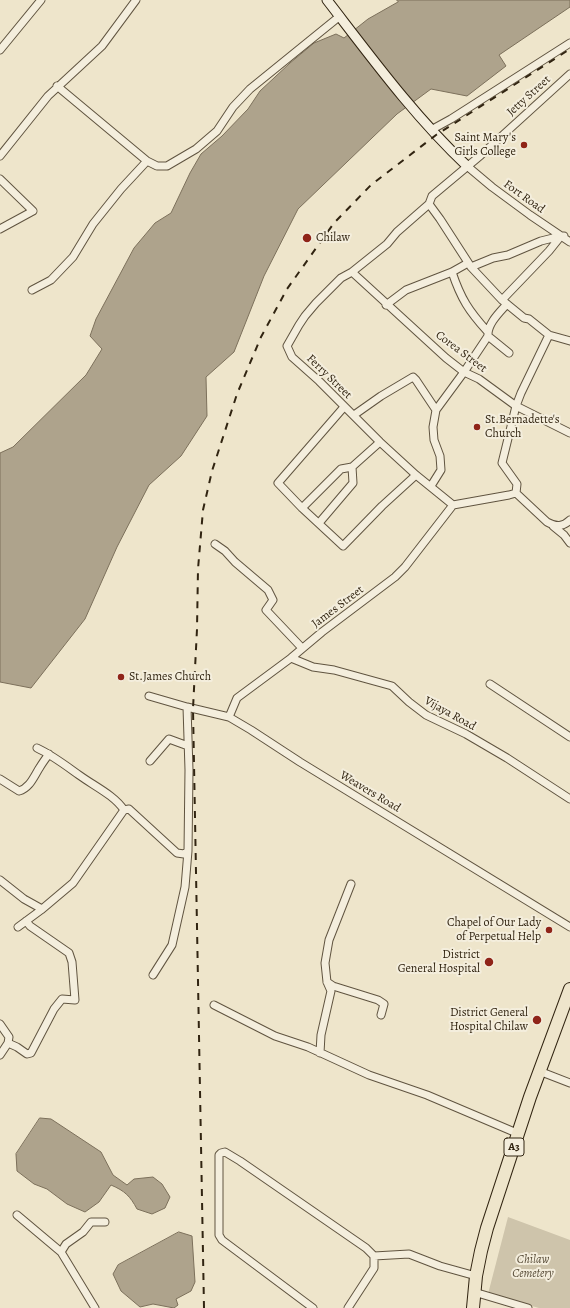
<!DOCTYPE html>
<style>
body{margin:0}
canvas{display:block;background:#eee5cb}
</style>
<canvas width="570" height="1308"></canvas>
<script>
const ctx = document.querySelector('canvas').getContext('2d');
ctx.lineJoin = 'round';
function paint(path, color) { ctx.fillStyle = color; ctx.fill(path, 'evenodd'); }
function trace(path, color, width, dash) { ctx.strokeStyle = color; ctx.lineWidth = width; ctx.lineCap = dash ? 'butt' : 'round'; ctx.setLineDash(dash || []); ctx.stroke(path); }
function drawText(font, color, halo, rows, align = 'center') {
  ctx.font = font + ' Alegreya,serif'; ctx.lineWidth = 4; ctx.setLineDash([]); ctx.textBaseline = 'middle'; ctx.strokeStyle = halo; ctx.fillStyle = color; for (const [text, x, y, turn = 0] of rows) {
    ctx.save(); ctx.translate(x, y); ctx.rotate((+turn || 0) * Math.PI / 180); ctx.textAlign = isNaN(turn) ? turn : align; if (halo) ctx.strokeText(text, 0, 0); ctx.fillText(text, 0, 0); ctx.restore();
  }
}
paint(new Path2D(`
 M 508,1217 L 570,1240 L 570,1308 L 539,1308 L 488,1294 Z`), '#cec4ab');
const water = new Path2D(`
 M 397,0 L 570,0 L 570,7 L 499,55 L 506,66 L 467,96 L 431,89 L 397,114 L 298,209 L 264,276 L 234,352 L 206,377 L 207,416 L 181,456 L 149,485 L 117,547 L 85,619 L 31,688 L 0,682 L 0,453 L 13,447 L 86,375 L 102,349 L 90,336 L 96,319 L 134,248 L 155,223 L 171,213 L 190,173 L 201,154 L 222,136 L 248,109 L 260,91 L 290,63 L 314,43 L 336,34 L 344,38 L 368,19 L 398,2 Z
 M 40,1118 L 51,1119 L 101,1152 L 113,1175 L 127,1185 L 134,1179 L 153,1177 L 162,1184 L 170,1197 L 165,1208 L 152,1214 L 137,1209 C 130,1196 125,1191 111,1185 L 99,1202 L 85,1212 L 67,1204 L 47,1189 L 34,1184 L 17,1171 L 16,1154 Z
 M 179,1232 L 192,1236 L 195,1282 L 191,1291 L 176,1299 L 178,1305 L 174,1308 L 153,1304 L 140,1307 L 121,1291 L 113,1274 L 118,1265 Z`);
paint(water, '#aea38c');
trace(water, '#7c705b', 1);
const street = new Path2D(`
 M 0,50 L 41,0
 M 570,74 L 481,155 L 432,196 L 429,204 L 397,232 L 387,244 L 352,272 L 341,278 L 316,303 L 305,316 L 299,325 L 287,346 L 292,357 L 319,381 L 380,442 L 416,475 L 453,505 L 509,495 L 516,493 L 547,522 C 556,527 563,527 570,520
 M 57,86 L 147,161 L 157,166 L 167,166 L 196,149 L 217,131 L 233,107 L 250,89 L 340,16
 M 431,130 L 451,119 L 570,43
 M 0,156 L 48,96 L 102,46 L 136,0
 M 467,166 L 492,187 L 530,215 L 570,242
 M 0,179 L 33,211 L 0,229
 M 429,204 L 440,219 L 471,267 L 502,300 L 524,318 L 529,319 L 549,335 L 570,341
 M 471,267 L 493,258 L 508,255 L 541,241 L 561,236 L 564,236
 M 352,272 L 446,358 L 464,372 L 479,379 L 516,406 L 570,433
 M 452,272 C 461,299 469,311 487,331
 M 32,290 L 51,280 L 73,257 L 93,224 L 121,189 L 147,161
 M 502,300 L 549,251 L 561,236
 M 386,305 L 406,290 L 452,272 L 468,263
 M 488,336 L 509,353
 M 344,407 L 278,483 L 302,508 L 343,546 L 382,506 L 416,475
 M 354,415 L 381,396 L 413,377 L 416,380 L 436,410
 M 431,486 L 441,470 L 440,456 L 434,440 L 433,427 L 436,410 L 464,372 L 488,336 C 487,324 500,312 507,304
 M 516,493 L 517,484 L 502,463 L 516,406 L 521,393 L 549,335
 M 302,508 L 341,469 L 352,467 L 380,442
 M 319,523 L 353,483 L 352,467
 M 553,526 L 564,535 L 570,543
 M 215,544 L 225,551 L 235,562 L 268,590 L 273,600 L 266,610 L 302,648
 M 291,658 L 313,667 L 334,670 L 392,686 L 409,702 L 426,715 L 466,734 L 507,758 L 570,799
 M 490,684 L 570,737
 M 149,696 L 187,707 L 229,717 L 251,730 L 300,762 L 570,927
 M 229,717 L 237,698 L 291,658 L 322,632 L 395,577 L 405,567 L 453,505
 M 37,748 C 52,755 65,765 79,775 C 94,786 114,795 124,810
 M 150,761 L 169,739 L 188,746
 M 0,779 L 19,791 C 30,788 34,776 40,767 C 43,762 46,758 49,754
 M 0,880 L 24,899 L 42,909
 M 18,927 L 41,910 L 73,883 L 124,810 L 129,809 L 177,853 L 184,854 L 188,851 L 189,770 L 187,707
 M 153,975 L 172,945 L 185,887 L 188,851
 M 327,982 L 333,986 L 378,1000 L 384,1004 L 381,1015
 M 214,1005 L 275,1036 L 308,1047 L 369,1075 L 427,1095 L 519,1134
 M 0,1024 L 9,1037 L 8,1043 L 0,1055
 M 8,1043 L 17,1047 L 27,1054 L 31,1053 L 54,1009 L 62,999 L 75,1000 L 72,962 L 69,953 L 30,926 L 26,921
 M 320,1053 L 321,1035 L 331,991 L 327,982 L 325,963 L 329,940 L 351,884
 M 539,1071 L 570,1083
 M 17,1215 L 61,1252 L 95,1308
 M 61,1252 L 66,1244 L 83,1232 L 91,1222 L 105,1222
 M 374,1256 L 409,1254 L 440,1266 L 476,1276
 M 474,1292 L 528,1308
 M 313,1308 L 222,1240 L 219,1235 L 219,1155 L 221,1153 L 225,1152 L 240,1161 L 366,1248 L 374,1256 L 374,1268 L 348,1308`);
const secondary = new Path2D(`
 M 327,0 C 371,57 414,116 467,166`);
const highway = new Path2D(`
 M 473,1308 L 476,1276 L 481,1251 L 487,1228 L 530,1097 L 570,989`);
trace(street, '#605440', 9);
trace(secondary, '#312411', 11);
trace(highway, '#312411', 14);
trace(street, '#f4eedd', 7);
trace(secondary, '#f4eedd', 9);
trace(highway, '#eee5cb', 12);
trace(new Path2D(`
 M 204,1308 L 193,709 L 197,629 L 198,569 L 203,510 L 212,471 L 237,394 L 261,337 L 287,289 L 334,223 L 371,185 L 436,135 L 570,49`), '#312411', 2, [7, 7]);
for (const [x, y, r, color] of [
 [524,145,4,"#8f2418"],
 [307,238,5,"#8f2418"],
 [477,427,4,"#8f2418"],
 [121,677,4,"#8f2418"],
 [549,930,4,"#8f2418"],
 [489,962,5,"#8f2418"],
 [537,1020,5,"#8f2418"]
]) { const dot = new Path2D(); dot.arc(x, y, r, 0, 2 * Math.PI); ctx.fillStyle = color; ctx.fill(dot); trace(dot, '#f4eedd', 1.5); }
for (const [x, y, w] of [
 [514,1147,20]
]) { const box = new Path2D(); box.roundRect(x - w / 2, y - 9, w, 18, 3); ctx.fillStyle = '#f4eedd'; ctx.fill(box); trace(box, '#312411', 1); }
drawText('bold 11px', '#312411', null, [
 ["A3",514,1147]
]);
drawText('12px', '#312411', '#f4eedd', [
 ["Jetty Street",529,96,-42],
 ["Fort Road",524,197,36],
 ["Corea Street",461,352,37],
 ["Ferry Street",329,377,44],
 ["James Street",338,607,-37],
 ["Vijaya Road",450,714,29],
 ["Weavers Road",370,792,31]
]);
drawText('12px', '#312411', '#f4eedd', [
 ["Saint Mary's",516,138],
 ["Girls College",516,152],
 ["Chilaw",316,238,"left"],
 ["St.Bernadette's",485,420,"left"],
 ["Church",485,434,"left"],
 ["St.James Church",129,677,"left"],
 ["Chapel of Our Lady",541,923],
 ["of Perpetual Help",541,937],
 ["District",480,955],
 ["General Hospital",480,969],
 ["District General",528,1013],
 ["Hospital Chilaw",528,1027]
], 'right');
drawText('italic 12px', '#584c38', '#f4eedd', [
 ["Chilaw",533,1260],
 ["Cemetery",533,1274]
]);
</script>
